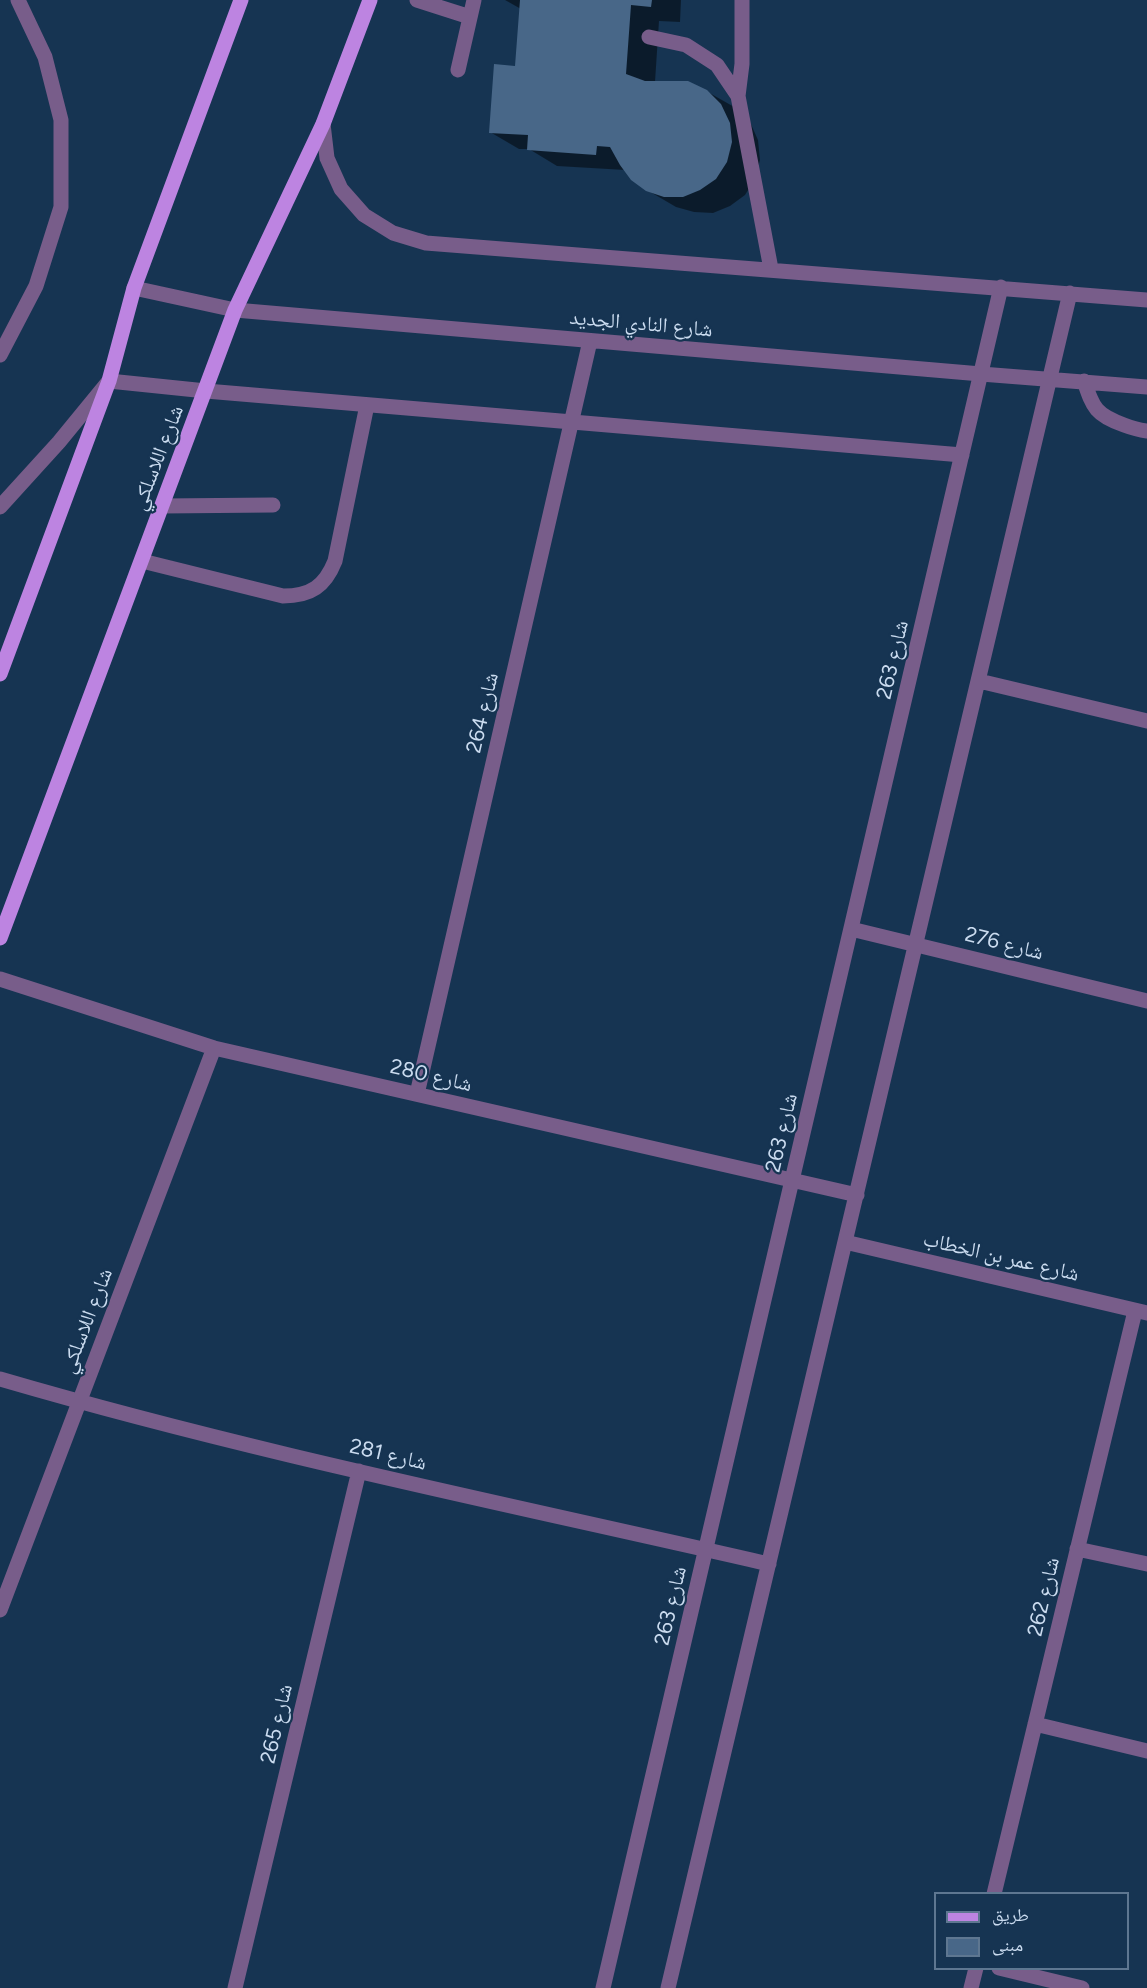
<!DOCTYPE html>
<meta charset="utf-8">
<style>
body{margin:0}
#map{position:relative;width:1147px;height:1988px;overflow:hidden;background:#163452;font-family:Figtree,"Noto Naskh Arabic",sans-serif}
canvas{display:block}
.legend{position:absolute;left:934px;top:1892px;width:195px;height:78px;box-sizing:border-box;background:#163452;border:2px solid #5e7791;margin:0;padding:8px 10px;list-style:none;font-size:18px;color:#cadbef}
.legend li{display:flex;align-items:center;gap:12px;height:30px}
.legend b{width:30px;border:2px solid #5e7791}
</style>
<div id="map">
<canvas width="1147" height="1988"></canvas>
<ul class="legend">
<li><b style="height:8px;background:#bd84e1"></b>طريق</li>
<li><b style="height:16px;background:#486788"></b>مبنى</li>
</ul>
</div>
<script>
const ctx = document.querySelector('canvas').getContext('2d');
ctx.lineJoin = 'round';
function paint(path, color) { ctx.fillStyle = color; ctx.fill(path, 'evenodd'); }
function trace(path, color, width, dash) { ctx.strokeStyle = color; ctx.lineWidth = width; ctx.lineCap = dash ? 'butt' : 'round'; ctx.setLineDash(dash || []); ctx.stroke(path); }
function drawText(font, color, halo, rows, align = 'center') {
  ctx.font = font + ' Figtree,"Noto Naskh Arabic",sans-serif'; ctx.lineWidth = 4.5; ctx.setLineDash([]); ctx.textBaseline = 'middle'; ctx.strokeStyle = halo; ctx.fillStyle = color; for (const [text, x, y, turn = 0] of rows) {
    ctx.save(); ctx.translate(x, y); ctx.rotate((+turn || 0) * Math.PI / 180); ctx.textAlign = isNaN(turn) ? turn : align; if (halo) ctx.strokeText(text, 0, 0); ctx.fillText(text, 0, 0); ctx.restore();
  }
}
paint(new Path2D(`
 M 505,0 L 681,0 L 680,22 L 659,21 L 655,82 L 706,91 L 736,108 L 750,122 L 758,140 L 760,160 L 755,179 L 745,195 L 730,206 L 713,213 L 694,212 L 676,207 L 647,190 L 625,170 L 557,166 L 529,149 L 519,149 L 490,132 L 517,67 L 521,9 Z`), '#0007');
paint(new Path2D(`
 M 520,0 L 652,0 L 651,7 L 631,5 L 626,74 L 645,81 L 688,81 L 707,90 L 721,104 L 730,123 L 732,142 L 727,162 L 716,179 L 700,190 L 683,197 L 664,197 L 646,191 L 631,180 L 620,165 L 610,147 L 597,146 L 596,155 L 527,150 L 528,135 L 489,133 L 494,64 L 515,66 Z`), '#486788');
trace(new Path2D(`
 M 417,0 L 470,17
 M 649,37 L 686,45 L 717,65 L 738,96 L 771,269
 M 458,70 L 474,0
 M 738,96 L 742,64 L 742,0
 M 323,124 L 327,158 L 341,189 L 364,215 L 393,233 L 426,243 L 1147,300
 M 134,288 L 235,310 L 981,374 L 1147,387
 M 0,355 L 36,286 L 61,207 L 61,120 L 45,57 L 18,0
 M 1084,381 C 1093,408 1096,415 1124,425 C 1132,428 1139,430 1147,431
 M 162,506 L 273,505
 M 0,507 L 59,442 L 109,381 L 206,391 L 962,455
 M 142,561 L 283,596 C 311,596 325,586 335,561 L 367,405
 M 979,681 L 1147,721
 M 851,929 L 1147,1001
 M 0,979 L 214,1048 L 857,1195
 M 417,1094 L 590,341
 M 845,1242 L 1147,1313
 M 0,1379 C 253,1453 512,1505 769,1564
 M 1077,1549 L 1147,1564
 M 0,1610 L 214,1048
 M 1035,1724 L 1147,1751
 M 994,1894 L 1135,1311
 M 999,1968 L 1082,1988
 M 235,1988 L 359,1471
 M 603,1988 L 1001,287
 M 668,1988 L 1070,293
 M 971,1988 L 976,1968`), '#785d8a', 15);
trace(new Path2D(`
 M 0,674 L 109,381 L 134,288 L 241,0
 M 0,938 L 235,310 L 323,124 L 370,0`), '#bd84e1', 15);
drawText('21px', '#cadbef', '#163452', [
 ["شارع النادي الجديد",641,324,5],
 ["شارع اللاسلكي",158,458,-69],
 ["شارع 263",893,660,-77],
 ["شارع 264",483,713,-77],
 ["شارع 276",1004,944,14],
 ["شارع 280",431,1076,13],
 ["شارع 263",782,1133,-77],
 ["شارع عمر بن الخطاب",1001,1257,13],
 ["شارع اللاسلكي",87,1321,-69],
 ["شارع 281",388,1455,13],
 ["شارع 262",1044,1597,-77],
 ["شارع 263",671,1606,-77],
 ["شارع 265",277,1724,-77]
]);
</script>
